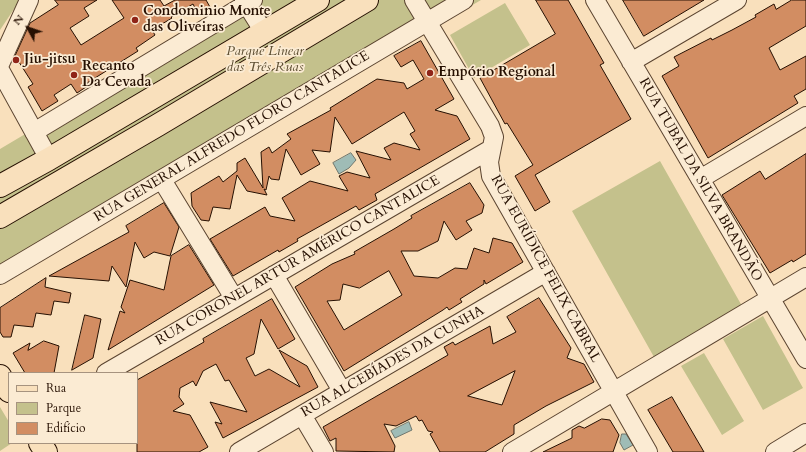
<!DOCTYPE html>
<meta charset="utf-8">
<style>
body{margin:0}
#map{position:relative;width:806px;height:452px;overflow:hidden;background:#f9e0bc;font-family:Cardo,serif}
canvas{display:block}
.legend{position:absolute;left:8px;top:372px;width:130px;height:72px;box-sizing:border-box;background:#fbebd3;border:1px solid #a6937f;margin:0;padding:5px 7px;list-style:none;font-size:12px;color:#261002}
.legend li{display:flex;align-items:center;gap:8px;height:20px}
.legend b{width:20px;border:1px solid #a6937f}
.north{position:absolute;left:8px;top:8px;width:40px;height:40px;-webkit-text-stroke:3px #fbebd3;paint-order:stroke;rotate:310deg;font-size:11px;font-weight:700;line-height:16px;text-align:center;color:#261002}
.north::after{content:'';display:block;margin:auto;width:14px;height:18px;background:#261002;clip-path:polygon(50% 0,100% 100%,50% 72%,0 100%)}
</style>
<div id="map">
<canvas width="806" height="452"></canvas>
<ul class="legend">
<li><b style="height:5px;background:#f9e0bc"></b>Rua</li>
<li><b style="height:11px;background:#c4c18c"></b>Parque</li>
<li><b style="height:11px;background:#d28d62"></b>Edifício</li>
</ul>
<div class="north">N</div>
</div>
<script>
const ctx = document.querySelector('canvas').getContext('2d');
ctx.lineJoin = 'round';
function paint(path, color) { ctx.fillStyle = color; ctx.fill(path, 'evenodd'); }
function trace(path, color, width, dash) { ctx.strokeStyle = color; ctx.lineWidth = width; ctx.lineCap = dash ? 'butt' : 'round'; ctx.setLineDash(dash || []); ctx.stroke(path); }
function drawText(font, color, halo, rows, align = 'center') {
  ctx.font = font + ' Cardo,serif'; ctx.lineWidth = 3.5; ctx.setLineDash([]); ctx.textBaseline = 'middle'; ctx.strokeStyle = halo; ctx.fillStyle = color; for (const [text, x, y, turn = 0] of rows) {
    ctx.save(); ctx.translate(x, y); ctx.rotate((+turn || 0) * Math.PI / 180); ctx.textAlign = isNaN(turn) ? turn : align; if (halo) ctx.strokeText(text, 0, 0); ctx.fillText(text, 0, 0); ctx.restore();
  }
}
paint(new Path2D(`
 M 0,0 L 20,0 L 0,30 Z
 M 251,0 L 481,0 L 160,189 L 0,273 L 0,149 Z
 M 505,3 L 530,45 L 474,78 L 450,35 Z
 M 660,161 L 742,306 L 654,357 L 572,211 Z
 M 763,316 L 803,388 L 763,410 L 723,339 Z
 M 704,353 L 744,421 L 722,435 L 681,366 Z
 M 0,407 L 9,422 L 9,443 L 12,443 L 0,451 Z`), '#c4c18c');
const water = new Path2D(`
 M 351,153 L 356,160 L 349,168 L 339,174 L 333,163 Z
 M 409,422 L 412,430 L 395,438 L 391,431 Z
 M 622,434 L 626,434 L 633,445 L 624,450 L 620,443 Z`);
paint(water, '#9fbcb6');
trace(water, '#6f776e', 1);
const building = new Path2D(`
 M 55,0 L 97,0 L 84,8 L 89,16 L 70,28 L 81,45 L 124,18 L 112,0 L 160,0 L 164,6 L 175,0 L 206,0 L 210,7 L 198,14 L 193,4 L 171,17 L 172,18 L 152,30 L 155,35 L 136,48 L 138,51 L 87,83 L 89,85 L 77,93 L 71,84 L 54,95 L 58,101 L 42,111 L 28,87 L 33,84 L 17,59 L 14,58 L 30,23 L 58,5 Z
 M 536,0 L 568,0 L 604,63 L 600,65 L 631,119 L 535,175 L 550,202 L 535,211 L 515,176 L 533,165 L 507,123 L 505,124 L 480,78 L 555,34 Z
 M 623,0 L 704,0 L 644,36 Z
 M 792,0 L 806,0 L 806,26 L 769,48 L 780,70 L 806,56 L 806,89 L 794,96 L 798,103 L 708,158 L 662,76 L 679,66 L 674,57 L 711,38 L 712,40 L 732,30 L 756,17 L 755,15 L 774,4 L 776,9 Z
 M 421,41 L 454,99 L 435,110 L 457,116 L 470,139 L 375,194 L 377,200 L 359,210 L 356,206 L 297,239 L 298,241 L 279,252 L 278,250 L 233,276 L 210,239 L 265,207 L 270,216 L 295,221 L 282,198 L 310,181 L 348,191 L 339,176 L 347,172 L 370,178 L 356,151 L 391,160 L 384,148 L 394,143 L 420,150 L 410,134 L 415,131 L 404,112 L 352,144 L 335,117 L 330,152 L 312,150 L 320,164 L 301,175 L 286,149 L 279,180 L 271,179 L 269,176 L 266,190 L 264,189 L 267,195 L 247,191 L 237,175 L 230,209 L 213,207 L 209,221 L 201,220 L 192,206 L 191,193 L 219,176 L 223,182 L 237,171 L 237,163 L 245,158 L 263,188 L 261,152 L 269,147 L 272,153 L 291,139 L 287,134 L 331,110 L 330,108 L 377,79 L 404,83 L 407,89 L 424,79 L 413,60 L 401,67 L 394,56 Z
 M 806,154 L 806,254 L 793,262 L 792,260 L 770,273 L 722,195 L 760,171 L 765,179 Z
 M 470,183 L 484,205 L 482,213 L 466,221 L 472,230 L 456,240 L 444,221 L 438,241 L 418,251 L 401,251 L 414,276 L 438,278 L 455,268 L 467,269 L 474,248 L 489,253 L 493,238 L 512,243 L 523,262 L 486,284 L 484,280 L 484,284 L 460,299 L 462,302 L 449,310 L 447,307 L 443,310 L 344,371 L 295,287 L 332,264 L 355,254 L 354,252 L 394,229 L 412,218 L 411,216 ZM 389,271 L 402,295 L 344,330 L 327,301 L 340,300 L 343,284 L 359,288 Z
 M 164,203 L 179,227 L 170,256 L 154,252 L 144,258 L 135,242 L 126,287 L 112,266 L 109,281 L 49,276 L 129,232 L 126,226 Z
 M 189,245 L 214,285 L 108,350 L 120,311 L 125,313 L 121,307 L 130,280 L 164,290 L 171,256 Z
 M 46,278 L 45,287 L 71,293 L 69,303 L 54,301 L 51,315 L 36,313 L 33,327 L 14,325 L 11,337 L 3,337 L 0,332 L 0,308 Z
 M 539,298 L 571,348 L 567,358 L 584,364 L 594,382 L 546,406 L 514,425 L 514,434 L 485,452 L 440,452 L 430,434 L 433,432 L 428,431 L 422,420 L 419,421 L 416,416 L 396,426 L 384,424 L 395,446 L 394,452 L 336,451 L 336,438 L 330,441 L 323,427 L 448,355 L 444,347 L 453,342 L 455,345 L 490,326 L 493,344 L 516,332 L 507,317 ZM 515,371 L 502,405 L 468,396 Z
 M 272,299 L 295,339 L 278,349 L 261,319 L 254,354 L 246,358 L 255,376 L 269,369 L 300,387 L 279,350 L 307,366 L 318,387 L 223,438 L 215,422 L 222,424 L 210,402 L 247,412 L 229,380 L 225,381 L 216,364 L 203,371 L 196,386 L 193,381 L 180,388 L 179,397 L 184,404 L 173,411 L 190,415 L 208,447 L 199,452 L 137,452 L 137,380 L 204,342 L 203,339 Z
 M 85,315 L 101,319 L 93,358 L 72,370 Z
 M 44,341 L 59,346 L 54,373 L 25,373 L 13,353 L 30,343 L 28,350 Z
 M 672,397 L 704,452 L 673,452 L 648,410 Z
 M 602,419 L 610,420 L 619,435 L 613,452 L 543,452 L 572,438 L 572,430 L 579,426 L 584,428 Z`);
paint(building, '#d28d62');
trace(building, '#261002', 1);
const minor = new Path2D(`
 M 244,0 L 264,32
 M 414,0 L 490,126 L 494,137 L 489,162 L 491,176 L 648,452
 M 595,0 L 806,359
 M 631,62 L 737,0
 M 0,64 L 29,0
 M 0,70 L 49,159
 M 34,132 L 253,0
 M 700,179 L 806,116
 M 162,180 L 234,298
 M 0,275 L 464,0
 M 274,275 L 342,391
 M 106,373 L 491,149
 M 302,415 L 324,452
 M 239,452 L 546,272
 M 512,452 L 806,277
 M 775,452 L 806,433`);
const major = new Path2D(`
 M 0,186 L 49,159 L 318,0
 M 0,217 L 158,125 L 367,0
 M 0,376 L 9,391
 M 40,443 L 46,452`);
trace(minor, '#5b4430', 20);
trace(major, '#261002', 24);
trace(minor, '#fbebd3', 18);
trace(major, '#f9e0bc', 22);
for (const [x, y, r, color] of [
 [135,20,4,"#8f2418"],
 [16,60,4,"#8f2418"],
 [430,73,4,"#8f2418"],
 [74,75,4,"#8f2418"]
]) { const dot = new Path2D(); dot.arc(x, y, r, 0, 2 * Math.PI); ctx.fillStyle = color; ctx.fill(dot); trace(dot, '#fbebd3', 1.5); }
drawText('bold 14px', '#261002', '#fbebd3', [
 ["Condominio Monte",143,12],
 ["das Oliveiras",143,28],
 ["Jiu-jitsu",24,60],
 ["Recanto",82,67],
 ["Da Cevada",82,83],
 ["Empório Regional",438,73]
], 'left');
drawText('italic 14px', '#5d4e32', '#fbebd3', [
 ["Parque Linear",265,52],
 ["das Três Ruas",265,68]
]);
drawText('14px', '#261002', '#fbebd3', [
 ["RUA GENERAL ALFREDO FLORO CANTALICE",232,137,-31],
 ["RUA TUBAL DA SILVA BRANDÃO",700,180,60],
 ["RUA CORONEL ARTUR AMÉRICO CANTALICE",298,261,-30],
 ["RUA EURÍDICE FELIX CABRAL",545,269,61],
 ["RUA ALCEBÍADES DA CUNHA",393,362,-30]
]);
</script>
